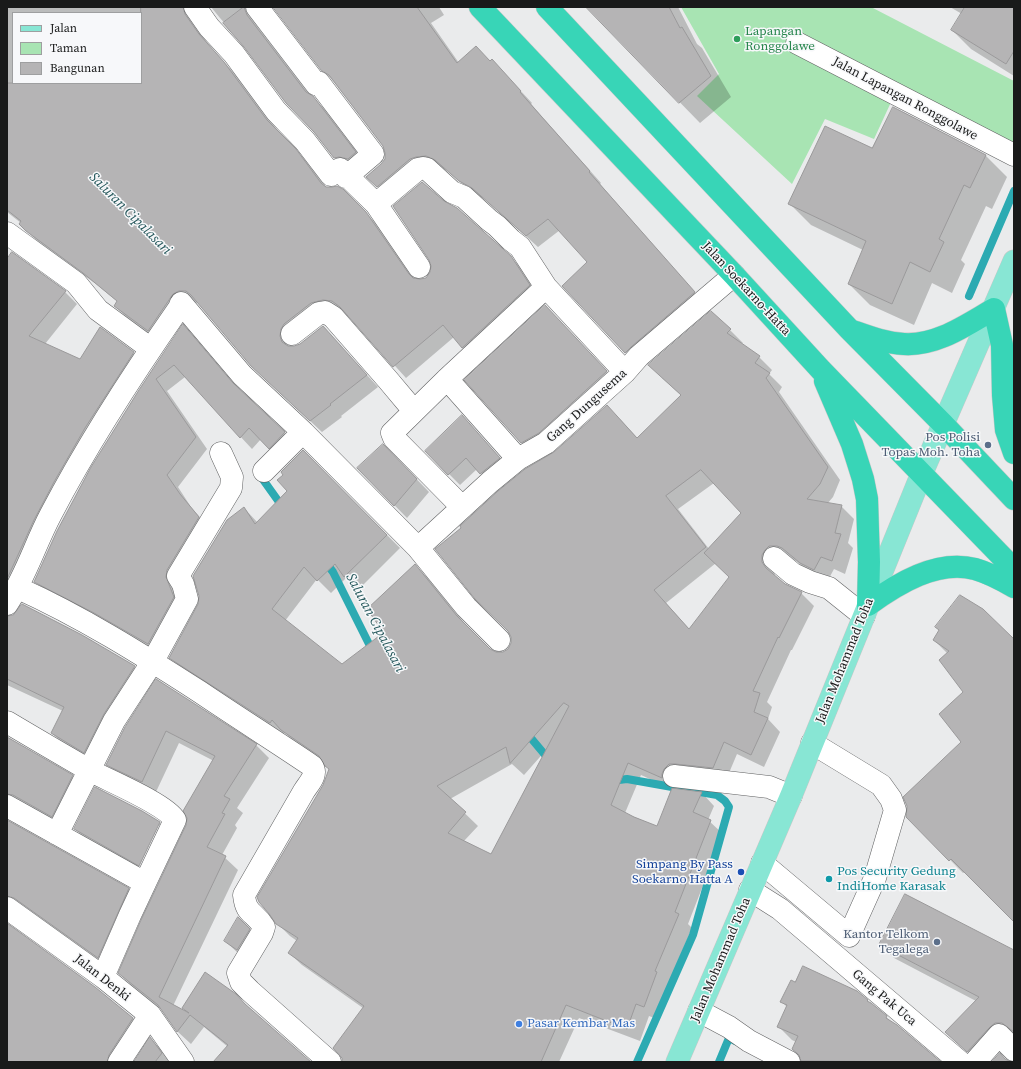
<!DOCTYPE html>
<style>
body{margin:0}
#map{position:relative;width:1021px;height:1069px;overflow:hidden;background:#eaebec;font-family:"Source Serif 4",serif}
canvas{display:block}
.frame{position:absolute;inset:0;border:8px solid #191a1a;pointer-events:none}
.legend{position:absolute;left:12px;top:12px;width:130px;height:72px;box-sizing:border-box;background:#f7f8fa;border:1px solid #9e9fa0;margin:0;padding:5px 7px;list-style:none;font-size:12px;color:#191a1a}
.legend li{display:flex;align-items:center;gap:8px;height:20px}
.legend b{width:20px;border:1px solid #9e9fa0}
</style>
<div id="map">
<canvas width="1021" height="1069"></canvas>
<div class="frame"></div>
<ul class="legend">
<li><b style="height:5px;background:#88e6d4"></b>Jalan</li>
<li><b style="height:11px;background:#a8e4b3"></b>Taman</li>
<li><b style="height:11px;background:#b5b4b5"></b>Bangunan</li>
</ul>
</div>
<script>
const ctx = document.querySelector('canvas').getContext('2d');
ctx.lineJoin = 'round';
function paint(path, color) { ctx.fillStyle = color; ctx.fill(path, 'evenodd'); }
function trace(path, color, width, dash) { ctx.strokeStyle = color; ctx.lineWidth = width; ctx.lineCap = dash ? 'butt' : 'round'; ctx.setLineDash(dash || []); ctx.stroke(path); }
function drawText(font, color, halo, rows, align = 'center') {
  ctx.font = font + ' "Source Serif 4",serif'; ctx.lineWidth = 3; ctx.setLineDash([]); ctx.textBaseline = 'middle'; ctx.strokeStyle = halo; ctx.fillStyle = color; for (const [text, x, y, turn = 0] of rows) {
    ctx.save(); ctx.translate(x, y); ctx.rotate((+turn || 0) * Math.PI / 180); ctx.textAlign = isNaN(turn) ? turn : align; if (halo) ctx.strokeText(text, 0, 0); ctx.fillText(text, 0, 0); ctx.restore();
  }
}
paint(new Path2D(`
 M 681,7 L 871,7 L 1014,81 L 1014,150 L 892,100 L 874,139 L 825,119 L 792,184 L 697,96 L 719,74 Z`), '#a8e4b3');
paint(new Path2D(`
 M 7,7 L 203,7 L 196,27 L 211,48 L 236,75 L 278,131 L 307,162 L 327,188 L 342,190 L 378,225 L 415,279 L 420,280 L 510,256 L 522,269 L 541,297 L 474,359 L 462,348 L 454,337 L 406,378 L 350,316 L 344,313 L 336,311 L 292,341 L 291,347 L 300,345 L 323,327 L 378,387 L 341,416 L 342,417 L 322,432 L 264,378 L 198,303 L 191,302 L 160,342 L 127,318 L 115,306 L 118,302 L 96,284 L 39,243 L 20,224 L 21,223 L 7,212 ZM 13,13 L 141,13 L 141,83 L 13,83 Z
 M 211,7 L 265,7 L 256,21 L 258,27 L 311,96 L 325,109 L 367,164 L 347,169 L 335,158 L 245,46 L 220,18 Z
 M 274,7 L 439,7 L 444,15 L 431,23 L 459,63 L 490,62 L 492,60 L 532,103 L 531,104 L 553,129 L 601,183 L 600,184 L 705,304 L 637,364 L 563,286 L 589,262 L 560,230 L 538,247 L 485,199 L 472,193 L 448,171 L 439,167 L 389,198 L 367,177 L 382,164 L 385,159 L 386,152 L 384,146 L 335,83 L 323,70 Z
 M 587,7 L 678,7 L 697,44 L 702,48 L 731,97 L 700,123 Z
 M 950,7 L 1014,7 L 1014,76 L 971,49 L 952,30 L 962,14 Z
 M 894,108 L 986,156 L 1007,177 L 992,209 L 986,206 L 961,260 L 965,264 L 952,293 L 932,283 L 914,325 L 870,305 L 849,284 L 863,250 L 811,225 L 790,204 L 873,150 Z
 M 7,261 L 65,292 L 77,304 L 45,344 L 81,360 L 133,353 L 146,365 L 9,610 L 7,615 Z
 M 545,306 L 619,384 L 534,455 L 521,442 Z
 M 183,326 L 241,392 L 296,444 L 281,459 L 261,439 L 252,449 L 185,377 L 167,391 L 207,449 L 178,487 L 191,507 L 210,529 L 178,582 L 185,609 L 160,655 L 47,593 L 35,581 Z
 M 730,330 L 743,343 L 741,344 L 759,357 L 772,370 L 769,374 L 782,387 L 779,392 L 840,480 L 833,497 L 827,504 L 841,506 L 854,519 L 848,543 L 853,548 L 845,574 L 834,569 L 827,582 L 814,576 L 796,561 L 789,558 L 774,569 L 775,576 L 785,585 L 801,593 L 814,606 L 792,650 L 791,650 L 767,702 L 772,707 L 768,719 L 780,732 L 764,767 L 737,754 L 726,780 L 676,782 L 674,789 L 702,793 L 714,806 L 708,820 L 723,834 L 688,924 L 692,928 L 668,984 L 670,986 L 657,1019 L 649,1016 L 640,1041 L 579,1018 L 559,1062 L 343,1062 L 363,1008 L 302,965 L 289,953 L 297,941 L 290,936 L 277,923 L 330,769 L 325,763 L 295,743 L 285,733 L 283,735 L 183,670 L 170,657 L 199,605 L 244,508 L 258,523 L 288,491 L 284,475 L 303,451 L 400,548 L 358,590 L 346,578 L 331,593 L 317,579 L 285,621 L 342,665 L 381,636 L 380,626 L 415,565 L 428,578 L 470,630 L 490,650 L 496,653 L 503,653 L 509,649 L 620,419 L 638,439 L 681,395 L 662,378 ZM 714,483 L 742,513 L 709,549 L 678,509 ZM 716,563 L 730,577 L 690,630 L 666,603 ZM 547,749 L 492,855 L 464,841 L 478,826 L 450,799 L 512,764 L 524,775 ZM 641,775 L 672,789 L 658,827 L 625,813 Z
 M 462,416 L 510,469 L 492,484 L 477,469 L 460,485 L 426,451 Z
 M 396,458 L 429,492 L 407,518 L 358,468 Z
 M 7,617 L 134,667 L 147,679 L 97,764 L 65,746 L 52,733 L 63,711 L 7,685 Z
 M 936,627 L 1014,640 L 1014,921 L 965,872 L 963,873 L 907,816 L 962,742 L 964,693 L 947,653 L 934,640 L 940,631 Z
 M 157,680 L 256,745 L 269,758 L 237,808 L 243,813 L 235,825 L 237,828 L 222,855 L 238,870 L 173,1006 L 190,1014 L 184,1008 L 309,1062 L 214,1062 L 228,1047 L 204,1027 L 191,1044 L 178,1032 L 163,1011 L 132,986 L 119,973 L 187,826 L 214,761 L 179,743 L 155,794 L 120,777 L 107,764 Z
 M 7,734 L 8,738 L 72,776 L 85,789 L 65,829 L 9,813 L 7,820 L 128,889 L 141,902 L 111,970 L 7,921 L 8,925 L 133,1018 L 146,1031 L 125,1062 L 7,1062 Z
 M 159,823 L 172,836 L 139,870 L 160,825 L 158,825 L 137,869 L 87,841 L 75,829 Z
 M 239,919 L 262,942 L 238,953 L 225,941 Z
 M 880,945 L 1014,951 L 1014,1036 L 978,1062 L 946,1032 L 976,1001 L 894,958 Z
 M 781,1001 L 867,1001 L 939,1062 L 804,1062 L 802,1058 L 793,1049 L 796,1042 L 792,1040 L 778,1026 L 787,1007 Z
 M 150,1039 L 163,1051 L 171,1062 L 135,1062 Z`), '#0003');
trace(new Path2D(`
 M 969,296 L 1014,191
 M 259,474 L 284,509
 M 324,560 L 333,572 L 373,652
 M 525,731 L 551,762
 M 611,781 L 627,779 L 717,795 L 725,801 L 729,807 L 693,935 L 637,1062
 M 719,1062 L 729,1038 L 735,1041`), '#2caab2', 8);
const building = new Path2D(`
 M 141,7 L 183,7 L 185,14 L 199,34 L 224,62 L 267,120 L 296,149 L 321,183 L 326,187 L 332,187 L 337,186 L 343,189 L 366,212 L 409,274 L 413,278 L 420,279 L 426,278 L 430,272 L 431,266 L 429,260 L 393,206 L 422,182 L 444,201 L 457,208 L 511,256 L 530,285 L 462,348 L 443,325 L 393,367 L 340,307 L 332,301 L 323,300 L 311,303 L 284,324 L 281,329 L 280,336 L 282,342 L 288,346 L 294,346 L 300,344 L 323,326 L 367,375 L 330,404 L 331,405 L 310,421 L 251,366 L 191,295 L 186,291 L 179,291 L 173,294 L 148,331 L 114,306 L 117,301 L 83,273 L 26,231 L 19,224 L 21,221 L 7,210 L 7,83 L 141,83 Z
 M 244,7 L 247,15 L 306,92 L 313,96 L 356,152 L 348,159 L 339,157 L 334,158 L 314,132 L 286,103 L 244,47 L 223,23 Z
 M 273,7 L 417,7 L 457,63 L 476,46 L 490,61 L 492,59 L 521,91 L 520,92 L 541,116 L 590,171 L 589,172 L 695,292 L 631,347 L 625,353 L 562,286 L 587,262 L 548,219 L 526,236 L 472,188 L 459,181 L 435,160 L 426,156 L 416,157 L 410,159 L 377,187 L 366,177 L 381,164 L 385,159 L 385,153 L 383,146 L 329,75 L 322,71 Z
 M 586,7 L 669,7 L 680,28 L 682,27 L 711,76 L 679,103 Z
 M 965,7 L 1014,7 L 1014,51 L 1006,64 L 951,30 Z
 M 893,107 L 986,155 L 970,188 L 964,185 L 939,239 L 944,242 L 930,272 L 910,262 L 892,304 L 848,284 L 866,241 L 788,204 L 825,126 L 872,148 Z
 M 12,252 L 66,291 L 29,336 L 80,359 L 100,327 L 134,352 L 85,428 L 54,482 L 34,520 L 7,579 L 7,259 Z
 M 545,305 L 607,371 L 539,433 L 521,443 L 464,380 Z
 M 711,311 L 731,329 L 727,333 L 760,356 L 755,363 L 770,373 L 766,378 L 828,467 L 820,484 L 807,499 L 842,505 L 835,533 L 841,534 L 832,561 L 821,557 L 814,570 L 800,563 L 782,548 L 777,546 L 769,546 L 765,550 L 762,555 L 762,562 L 766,568 L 785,584 L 802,592 L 779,638 L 778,637 L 753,691 L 760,693 L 754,712 L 768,718 L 751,755 L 724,742 L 713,768 L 675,764 L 669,764 L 664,769 L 662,774 L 662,778 L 628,763 L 611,805 L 634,817 L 657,826 L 672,788 L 702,792 L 693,812 L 711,820 L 675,912 L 679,914 L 655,971 L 657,972 L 644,1007 L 636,1004 L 627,1029 L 566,1005 L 541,1062 L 342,1062 L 342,1058 L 333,1048 L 364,1006 L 288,953 L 298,938 L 276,924 L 270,915 L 259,902 L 257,897 L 323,785 L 329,769 L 325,766 L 319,756 L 281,730 L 272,720 L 270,723 L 169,658 L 198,604 L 199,596 L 193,576 L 227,520 L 244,507 L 255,524 L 287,491 L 277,480 L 283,475 L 281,472 L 303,450 L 387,535 L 344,577 L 335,564 L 317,581 L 304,567 L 272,609 L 342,664 L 379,636 L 375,629 L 379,626 L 367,609 L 415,564 L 457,616 L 490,649 L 496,652 L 503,652 L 508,649 L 511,643 L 511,637 L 508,631 L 475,599 L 435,549 L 461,528 L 460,526 L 498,491 L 525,469 L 554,452 L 607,405 L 637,438 L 681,395 L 648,365 ZM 701,470 L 741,513 L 704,553 L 729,577 L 689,629 L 654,590 L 706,547 L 666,496 ZM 564,703 L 569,706 L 491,854 L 448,833 L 466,812 L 437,786 L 506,747 L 510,763 Z
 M 183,324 L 233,383 L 285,432 L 269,449 L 249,428 L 240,438 L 174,365 L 156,379 L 196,437 L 167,475 L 180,494 L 199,517 L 167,570 L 166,577 L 174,597 L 148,644 L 94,613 L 34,582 L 57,531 L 91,467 L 139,390 Z
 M 462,415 L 500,458 L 480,474 L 466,458 L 448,475 L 425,451 Z
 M 383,444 L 417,479 L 394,506 L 357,468 Z
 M 960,595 L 983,609 L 1014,639 L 1014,922 L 951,859 L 949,861 L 906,817 L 907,806 L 903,797 L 961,742 L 939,714 L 963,692 L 939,660 L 949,651 L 933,640 L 939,630 L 935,627 Z
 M 22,604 L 82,635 L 135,666 L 104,714 L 84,753 L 51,733 L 64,707 L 7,679 L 7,616 L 13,615 Z
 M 156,679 L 257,744 L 224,796 L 230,799 L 222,813 L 225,814 L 207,847 L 226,856 L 159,997 L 189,1013 L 182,1008 L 205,972 L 236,994 L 245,1004 L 311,1062 L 213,1062 L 228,1045 L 190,1015 L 177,1032 L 158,1005 L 118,973 L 141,920 L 186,825 L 187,818 L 183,811 L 215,756 L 166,731 L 142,782 L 106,765 L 125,727 Z
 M 7,737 L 73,775 L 52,817 L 13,795 L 7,794 Z
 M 95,787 L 142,811 L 160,822 L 139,866 L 74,829 Z
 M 7,820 L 129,888 L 98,958 L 14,898 L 7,896 Z
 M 905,894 L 1014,950 L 1014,1032 L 1002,1023 L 995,1023 L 990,1027 L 967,1052 L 945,1032 L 979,997 L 879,945 Z
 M 238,917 L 250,929 L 237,950 L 224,941 Z
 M 7,923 L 95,987 L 133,1018 L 109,1055 L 107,1062 L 7,1062 Z
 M 803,966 L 857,991 L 868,1000 L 867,1001 L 871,1003 L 887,1016 L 886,1018 L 897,1025 L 941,1062 L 801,1061 L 799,1055 L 792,1049 L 798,1036 L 777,1027 L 787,1005 L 780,1002 L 791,980 L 795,982 Z
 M 150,1037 L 162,1053 L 155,1062 L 134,1062 Z
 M 1000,1053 L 1005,1059 L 1011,1062 L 992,1062 Z`);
paint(building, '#b5b4b5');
trace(building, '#9a999a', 1);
const minor = new Path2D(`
 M 195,7 L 209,27 L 234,54 L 276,111 L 305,141 L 331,175 L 340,169 L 376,204 L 419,267
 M 257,7 L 316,84 L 319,83 L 373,154 L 346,177
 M 797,43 L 1014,155
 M 376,204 L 418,169 L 423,168 L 427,169 L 452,192 L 464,197 L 489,220 L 497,226 L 511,240 L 520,247 L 546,287 L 625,372
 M 7,233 L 76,283 L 98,310 L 151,349
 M 292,334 L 319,313 L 325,312 L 333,317 L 388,380 L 414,411
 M 447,379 L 518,459
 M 264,471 L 303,432
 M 462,507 L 394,438 L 392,433 L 447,379 L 546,287
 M 418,548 L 490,482 L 518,459 L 546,443 L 625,372 L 639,356 L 734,275
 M 774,558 L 793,574 L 810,582 L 829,588 L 864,616
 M 18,588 C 82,617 141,654 200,692 C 237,717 275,741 312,766 C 318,775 309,783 304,791 L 244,895 C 246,915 254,911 264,927 L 262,933 L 238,973 L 241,982 L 250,991 L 330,1062
 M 7,604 C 26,576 35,544 51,514 C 88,443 133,374 179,308 L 181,303 L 242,375 L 303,432 L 418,548 L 466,607 L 499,640
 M 7,722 C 34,738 61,754 89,770 C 107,780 166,804 175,820 L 145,883
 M 674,776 L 769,787 L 791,796
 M 7,806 L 145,883 L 130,915 L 103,977
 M 57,834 L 114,721 L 153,661 L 187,599 L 183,584 L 178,576 L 231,488 L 232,477 L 221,453
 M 762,863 L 849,936 L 875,878 L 895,810 L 891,799 L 881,785 L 812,743
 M 750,890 L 780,909 L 960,1062
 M 7,908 L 103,977 L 150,1015 L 183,1062
 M 699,1011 L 729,1027 L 749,1041 L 789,1062
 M 119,1062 L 150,1015
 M 975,1062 L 999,1035 L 1014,1050`);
const major = new Path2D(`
 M 677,1062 L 791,796 L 922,473 L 1014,261`);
const highway = new Path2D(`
 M 480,7 L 734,275 L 821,370 L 1014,569
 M 547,7 L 849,329 L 944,425 L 1014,499
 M 853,331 C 870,337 886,343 904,344 C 937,346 966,325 994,309 L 1002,345 L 1003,395 L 1006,430 L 1014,453
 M 825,381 L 852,444 L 863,479 L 867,499 L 869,562 L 868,605
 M 868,605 C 897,584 937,559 975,569 C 989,573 1002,580 1014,587`);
trace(minor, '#606162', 23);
trace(major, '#c8c8c8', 23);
trace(highway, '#c8c8c8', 23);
trace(minor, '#fff', 22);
trace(major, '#88e6d4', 22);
trace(highway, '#38d5b7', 22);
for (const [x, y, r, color] of [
 [737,39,4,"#2e9e5b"],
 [988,445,4,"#5c6f8a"],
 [741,872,4,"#1a4fb4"],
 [829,879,4,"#0f9aa8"],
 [937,942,4,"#5c6f8a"],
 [519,1024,4,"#3f7fe0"]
]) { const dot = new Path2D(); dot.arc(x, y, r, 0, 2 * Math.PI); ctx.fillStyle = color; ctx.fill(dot); trace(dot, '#f7f8fa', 1.5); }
drawText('13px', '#27864d', '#f7f8fa', [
 ["Lapangan",745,32],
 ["Ronggolawe",745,47]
], 'left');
drawText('13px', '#191a1a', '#f7f8fa', [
 ["Jalan Lapangan Ronggolawe",905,99,28],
 ["Jalan Soekarno-Hatta",746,289,47],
 ["Gang Dungusema",587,406,-42],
 ["Jalan Mohammad Toha",845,661,-68],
 ["Jalan Mohammad Toha",721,960,-67],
 ["Jalan Denki",102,978,38],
 ["Gang Pak Uca",884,998,40]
]);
drawText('13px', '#4e5e75', '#f7f8fa', [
 ["Pos Polisi",980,438],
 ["Topas Moh. Toha",980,453],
 ["Kantor Telkom",929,935],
 ["Tegalega",929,950]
], 'right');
drawText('13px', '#164399', '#f7f8fa', [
 ["Simpang By Pass",733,865],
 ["Soekarno Hatta A",733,880]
], 'right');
drawText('13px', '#0d838f', '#f7f8fa', [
 ["Pos Security Gedung",837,872],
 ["IndiHome Karasak",837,887]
], 'left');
drawText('13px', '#366cbe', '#f7f8fa', [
 ["Pasar Kembar Mas",527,1024]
], 'left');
drawText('italic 14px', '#26585c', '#f7f8fa', [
 ["Saluran Cipalasari",130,214,45],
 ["Saluran Cipalasari",375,623,62]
]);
</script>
